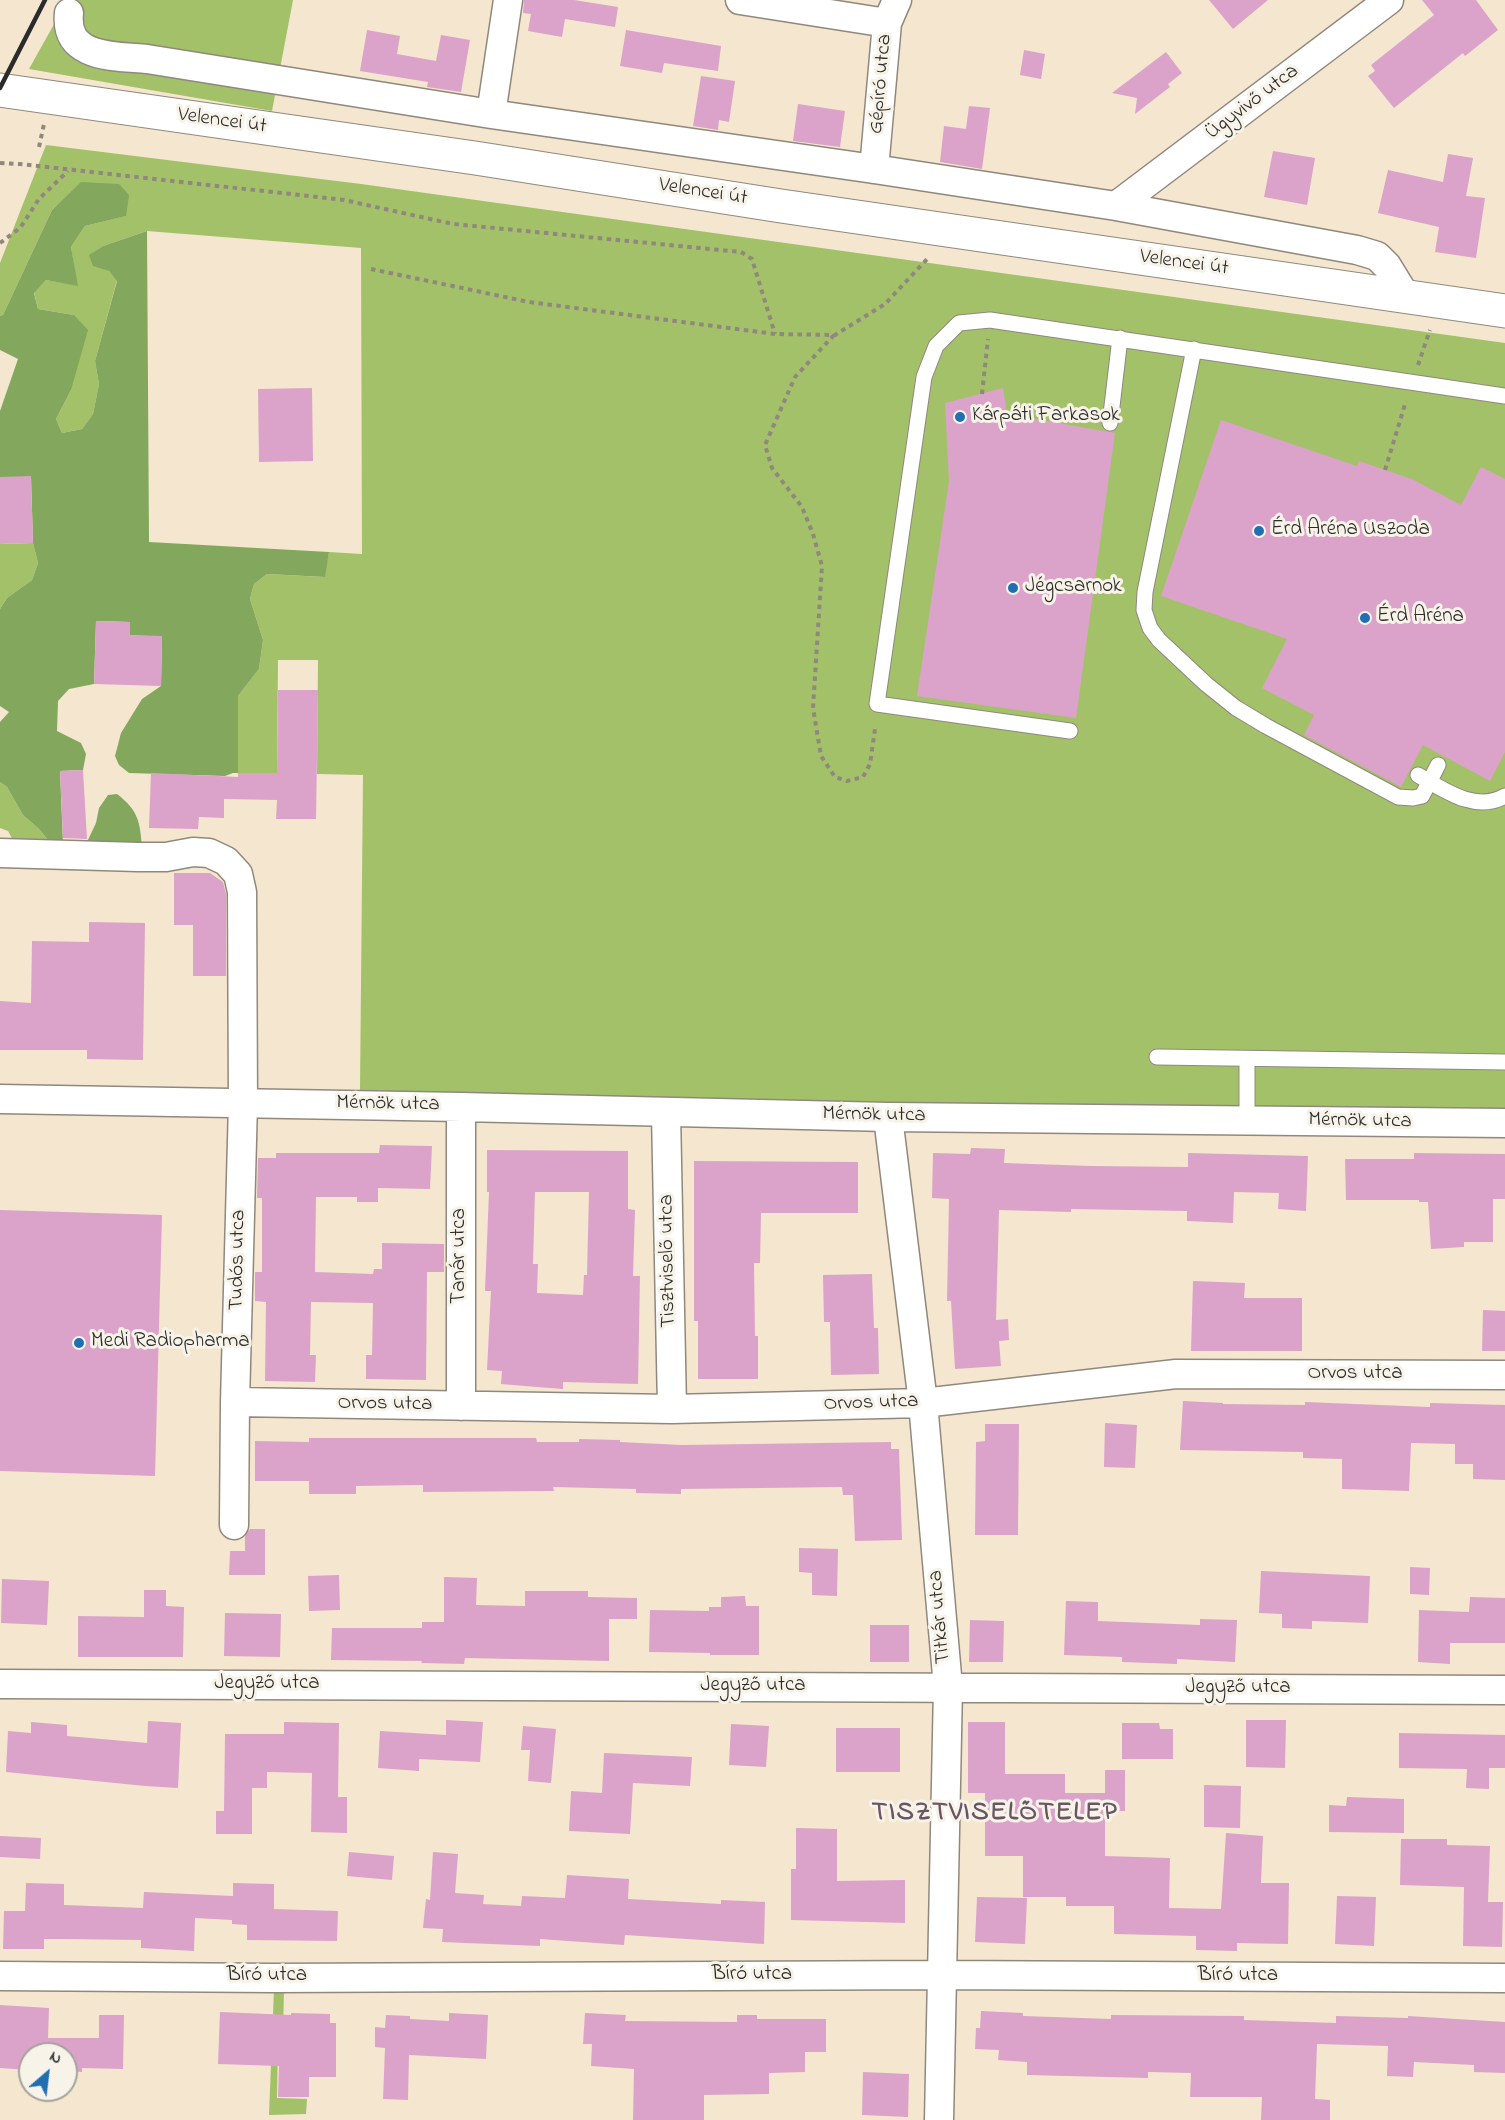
<!DOCTYPE html>
<meta charset="utf-8">
<style>
body{margin:0}
#map{position:relative;width:1505px;height:2120px;overflow:hidden;background:#f5e6cf;font-family:"Indie Flower",sans-serif}
canvas{display:block}
.north{position:absolute;left:18px;top:2042px;width:60px;height:60px;box-sizing:border-box;background:#f7f3e8;border:2px solid #a5a39c;border-radius:50%;rotate:28deg;font-size:16px;font-weight:700;line-height:24px;text-align:center;color:#2b2b2b}
.north::after{content:'';display:block;margin:auto;width:21px;height:27px;background:#1f6fb2;clip-path:polygon(50% 0,100% 100%,50% 72%,0 100%)}
</style>
<div id="map">
<canvas width="1505" height="2120"></canvas>
<div class="north">N</div>
</div>
<script>
const ctx = document.querySelector('canvas').getContext('2d');
ctx.lineJoin = 'round';
function paint(path, color) { ctx.fillStyle = color; ctx.fill(path, 'evenodd'); }
function trace(path, color, width, dash) { ctx.strokeStyle = color; ctx.lineWidth = width; ctx.lineCap = dash ? 'butt' : 'round'; ctx.setLineDash(dash || []); ctx.stroke(path); }
function drawText(font, color, halo, rows, align = 'center') {
  ctx.font = font + ' "Indie Flower",sans-serif'; ctx.lineWidth = 6; ctx.setLineDash([]); ctx.textBaseline = 'middle'; ctx.strokeStyle = halo; ctx.fillStyle = color; for (const [text, x, y, turn = 0] of rows) {
    ctx.save(); ctx.translate(x, y); ctx.rotate((+turn || 0) * Math.PI / 180); ctx.textAlign = isNaN(turn) ? turn : align; if (halo) ctx.strokeText(text, 0, 0); ctx.fillText(text, 0, 0); ctx.restore();
  }
}
paint(new Path2D(`
 M 71,0 L 293,0 L 272,111 L 29,69 L 53,26 Z
 M 46,145 L 361,184 L 1505,343 L 1505,1114 L 1000,1111 L 364,1093 L 360,1090 L 363,775 L 317,774 L 318,660 L 278,660 L 277,774 L 238,773 L 238,696 L 259,669 L 263,640 L 250,599 L 254,584 L 267,574 L 324,577 L 329,552 L 362,554 L 361,248 L 147,231 L 103,246 L 90,255 L 109,271 L 117,280 L 95,361 L 99,384 L 93,414 L 82,429 L 62,433 L 56,419 L 71,390 L 74,315 L 38,309 L 34,292 L 46,280 L 77,285 L 71,247 L 85,226 L 125,216 L 82,182 L 52,210 L 3,315 L 0,316 L 0,263 Z
 M 33,543 L 38,563 L 32,580 L 7,598 L 0,609 L 0,544 Z
 M 0,782 L 7,787 L 23,815 L 39,829 L 53,846 L 15,844 L 8,831 L 0,828 Z
 M 274,1989 L 284,1990 L 283,2035 L 278,2036 L 277,2098 L 307,2099 L 306,2114 L 269,2115 Z`), '#a3c169');
paint(new Path2D(`
 M 81,182 L 119,184 L 129,195 L 126,216 L 85,226 L 71,247 L 78,286 L 46,280 L 34,293 L 38,309 L 74,315 L 88,330 L 71,390 L 56,419 L 62,433 L 82,429 L 93,414 L 99,384 L 95,361 L 117,281 L 109,271 L 93,266 L 89,255 L 103,246 L 147,231 L 149,542 L 329,552 L 325,577 L 267,574 L 254,584 L 250,599 L 263,640 L 259,669 L 238,696 L 238,773 L 233,773 L 225,776 L 129,773 L 119,765 L 115,756 L 121,733 L 142,699 L 161,686 L 162,637 L 130,635 L 130,622 L 96,621 L 94,684 L 69,689 L 58,701 L 57,731 L 81,743 L 86,754 L 83,770 L 60,771 L 63,843 L 87,842 L 96,823 L 99,808 L 108,795 L 117,794 C 139,811 140,822 142,848 L 53,846 L 39,829 L 23,815 L 7,787 L 0,782 L 0,722 L 9,712 L 0,706 L 0,609 L 7,598 L 32,580 L 38,563 L 33,543 L 31,477 L 0,477 L 0,411 L 18,359 L 0,350 L 0,316 L 3,315 L 52,210 Z`), '#82a75d');
paint(new Path2D(`
 M 524,0 L 574,0 L 618,7 L 615,27 L 565,19 L 562,37 L 528,31 L 531,14 L 523,13 Z
 M 1209,0 L 1268,0 L 1233,29 Z
 M 1422,0 L 1476,0 L 1498,30 L 1465,56 L 1463,53 L 1394,108 L 1368,76 L 1375,71 L 1371,65 L 1434,15 Z
 M 367,30 L 400,36 L 397,54 L 436,61 L 441,35 L 470,40 L 461,92 L 427,87 L 428,82 L 360,71 Z
 M 626,30 L 721,46 L 718,71 L 664,63 L 662,73 L 620,66 Z
 M 1024,50 L 1045,54 L 1041,79 L 1020,75 Z
 M 1166,52 L 1182,73 L 1168,84 L 1170,87 L 1135,114 L 1137,98 L 1112,93 Z
 M 701,76 L 735,81 L 729,122 L 719,120 L 718,130 L 693,126 Z
 M 798,104 L 845,111 L 840,147 L 793,141 Z
 M 969,106 L 990,108 L 982,169 L 940,162 L 944,126 L 966,129 Z
 M 1273,151 L 1315,158 L 1307,205 L 1264,197 Z
 M 1448,154 L 1473,158 L 1466,196 L 1485,198 L 1476,258 L 1435,252 L 1439,227 L 1378,213 L 1388,170 L 1443,182 Z
 M 312,388 L 313,461 L 259,462 L 258,389 Z
 M 1003,388 L 1007,414 L 1115,433 L 1076,718 L 917,696 L 949,481 L 945,403 Z
 M 1221,420 L 1357,466 L 1359,461 L 1412,479 L 1461,505 L 1481,467 L 1505,479 L 1505,752 L 1490,781 L 1423,745 L 1401,787 L 1304,735 L 1314,715 L 1262,688 L 1287,639 L 1161,596 Z
 M 31,476 L 33,543 L 0,544 L 0,477 Z
 M 96,621 L 130,622 L 130,635 L 162,636 L 161,686 L 94,684 Z
 M 278,690 L 318,690 L 316,819 L 276,819 L 277,800 L 224,799 L 224,818 L 199,817 L 198,829 L 149,828 L 151,773 L 238,777 L 238,773 L 277,773 Z
 M 83,770 L 87,839 L 63,838 L 60,771 Z
 M 174,873 L 210,873 L 223,882 L 226,894 L 226,976 L 193,976 L 193,925 L 174,925 Z
 M 89,922 L 145,923 L 143,1060 L 87,1059 L 87,1050 L 0,1050 L 0,1001 L 31,1003 L 32,941 L 89,942 Z
 M 380,1145 L 432,1146 L 430,1189 L 378,1188 L 378,1202 L 357,1202 L 357,1197 L 316,1197 L 315,1272 L 373,1274 L 374,1269 L 382,1269 L 382,1243 L 444,1244 L 444,1272 L 427,1272 L 426,1380 L 366,1379 L 366,1355 L 372,1355 L 373,1303 L 311,1302 L 310,1355 L 316,1355 L 315,1382 L 265,1381 L 266,1302 L 255,1301 L 255,1272 L 262,1272 L 262,1198 L 257,1198 L 258,1158 L 276,1158 L 276,1153 L 379,1153 Z
 M 971,1148 L 1005,1149 L 1004,1163 L 1091,1166 L 1188,1167 L 1188,1153 L 1308,1156 L 1306,1211 L 1278,1209 L 1279,1193 L 1234,1192 L 1233,1223 L 1187,1221 L 1187,1211 L 1071,1209 L 1071,1212 L 999,1210 L 996,1320 L 1008,1319 L 1009,1340 L 999,1341 L 1001,1366 L 955,1369 L 951,1301 L 947,1301 L 949,1199 L 932,1198 L 933,1153 L 970,1154 Z
 M 487,1150 L 628,1151 L 628,1209 L 635,1210 L 633,1276 L 640,1276 L 638,1384 L 563,1382 L 563,1389 L 537,1387 L 501,1384 L 502,1371 L 487,1370 L 491,1291 L 485,1291 L 489,1192 L 487,1192 ZM 535,1192 L 589,1192 L 587,1275 L 584,1275 L 583,1295 L 537,1293 L 538,1264 L 533,1264 Z
 M 1414,1153 L 1505,1154 L 1505,1199 L 1493,1199 L 1493,1242 L 1464,1242 L 1464,1247 L 1431,1249 L 1428,1202 L 1419,1202 L 1419,1200 L 1346,1200 L 1345,1159 L 1414,1159 Z
 M 694,1161 L 858,1162 L 858,1213 L 761,1213 L 760,1263 L 754,1263 L 755,1336 L 758,1336 L 758,1379 L 698,1379 L 698,1321 L 694,1321 Z
 M 0,1210 L 162,1215 L 155,1476 L 0,1471 Z
 M 872,1274 L 874,1328 L 878,1328 L 879,1374 L 831,1375 L 830,1322 L 824,1322 L 823,1275 Z
 M 1193,1281 L 1245,1283 L 1244,1298 L 1302,1298 L 1302,1351 L 1191,1351 Z
 M 1483,1310 L 1505,1311 L 1505,1351 L 1482,1351 Z
 M 1183,1401 L 1223,1403 L 1223,1404 L 1305,1405 L 1305,1402 L 1430,1407 L 1430,1403 L 1505,1405 L 1505,1480 L 1473,1479 L 1473,1464 L 1455,1464 L 1455,1444 L 1411,1443 L 1409,1491 L 1342,1489 L 1342,1459 L 1303,1458 L 1303,1452 L 1180,1450 Z
 M 1105,1423 L 1137,1425 L 1135,1468 L 1104,1467 Z
 M 985,1424 L 1019,1424 L 1018,1535 L 975,1535 L 976,1442 L 985,1441 Z
 M 309,1438 L 536,1438 L 537,1442 L 579,1442 L 579,1439 L 620,1440 L 620,1442 L 682,1445 L 891,1442 L 891,1449 L 899,1449 L 902,1540 L 855,1541 L 853,1495 L 843,1495 L 842,1487 L 681,1489 L 681,1494 L 636,1493 L 636,1489 L 553,1487 L 554,1491 L 423,1492 L 423,1485 L 356,1486 L 356,1494 L 309,1494 L 309,1481 L 255,1481 L 255,1441 L 309,1442 Z
 M 250,1529 L 265,1529 L 265,1575 L 229,1575 L 230,1551 L 245,1551 L 245,1536 Z
 M 799,1548 L 838,1549 L 837,1596 L 812,1595 L 812,1573 L 799,1572 Z
 M 1410,1567 L 1430,1568 L 1429,1595 L 1410,1594 Z
 M 1261,1571 L 1370,1576 L 1368,1623 L 1312,1621 L 1312,1629 L 1282,1628 L 1282,1614 L 1259,1613 Z
 M 339,1575 L 340,1610 L 309,1611 L 308,1576 Z
 M 444,1577 L 477,1578 L 476,1605 L 525,1606 L 525,1591 L 588,1591 L 588,1597 L 637,1598 L 637,1619 L 609,1619 L 609,1661 L 465,1658 L 464,1664 L 421,1663 L 422,1661 L 331,1660 L 332,1628 L 422,1628 L 422,1622 L 444,1622 Z
 M 2,1579 L 49,1581 L 47,1625 L 1,1623 Z
 M 144,1590 L 166,1590 L 166,1606 L 184,1607 L 183,1657 L 78,1657 L 78,1616 L 144,1617 Z
 M 745,1596 L 746,1606 L 759,1606 L 759,1655 L 710,1655 L 710,1653 L 649,1652 L 650,1610 L 709,1611 L 709,1607 L 721,1607 L 721,1597 Z
 M 1470,1597 L 1505,1598 L 1505,1643 L 1450,1643 L 1450,1664 L 1418,1662 L 1419,1610 L 1469,1612 Z
 M 1066,1601 L 1098,1602 L 1098,1621 L 1200,1625 L 1200,1619 L 1237,1620 L 1235,1662 L 1177,1659 L 1177,1664 L 1122,1662 L 1122,1657 L 1064,1655 Z
 M 225,1613 L 281,1614 L 280,1657 L 224,1656 Z
 M 970,1620 L 1004,1621 L 1003,1662 L 969,1662 Z
 M 870,1625 L 909,1625 L 909,1662 L 870,1662 Z
 M 446,1720 L 483,1722 L 480,1762 L 419,1759 L 419,1771 L 378,1768 L 380,1731 L 446,1735 Z
 M 1246,1720 L 1286,1720 L 1285,1768 L 1246,1767 Z
 M 148,1721 L 181,1723 L 178,1788 L 145,1786 L 6,1772 L 8,1731 L 31,1733 L 31,1722 L 67,1725 L 67,1736 L 147,1743 Z
 M 284,1722 L 339,1723 L 338,1797 L 347,1797 L 347,1833 L 311,1832 L 312,1773 L 267,1772 L 267,1788 L 252,1788 L 252,1834 L 216,1834 L 216,1811 L 224,1811 L 225,1734 L 284,1734 Z
 M 968,1722 L 1005,1722 L 1005,1774 L 1065,1774 L 1065,1793 L 1105,1793 L 1105,1856 L 1170,1858 L 1169,1908 L 1221,1909 L 1226,1833 L 1263,1836 L 1261,1883 L 1289,1883 L 1288,1944 L 1237,1943 L 1237,1951 L 1196,1950 L 1196,1936 L 1114,1934 L 1114,1906 L 1066,1906 L 1066,1897 L 1023,1897 L 1023,1856 L 985,1856 L 985,1793 L 968,1793 Z
 M 1122,1723 L 1159,1723 L 1160,1729 L 1173,1729 L 1173,1759 L 1122,1759 Z
 M 731,1724 L 769,1726 L 766,1767 L 729,1765 Z
 M 523,1726 L 556,1729 L 551,1783 L 528,1781 L 530,1750 L 521,1750 Z
 M 836,1728 L 900,1728 L 900,1772 L 836,1772 Z
 M 1399,1733 L 1505,1735 L 1505,1768 L 1489,1768 L 1489,1789 L 1466,1788 L 1467,1769 L 1399,1768 Z
 M 604,1753 L 692,1757 L 690,1786 L 633,1783 L 630,1834 L 569,1831 L 571,1791 L 602,1793 Z
 M 1105,1770 L 1125,1770 L 1125,1811 L 1105,1811 Z
 M 1204,1785 L 1241,1786 L 1240,1828 L 1204,1827 Z
 M 1347,1797 L 1404,1799 L 1404,1833 L 1329,1832 L 1329,1805 L 1346,1806 Z
 M 796,1828 L 837,1829 L 837,1881 L 905,1880 L 905,1923 L 791,1920 L 791,1869 L 796,1869 Z
 M 0,1836 L 41,1838 L 40,1859 L 0,1857 Z
 M 1401,1839 L 1447,1839 L 1447,1845 L 1490,1846 L 1488,1902 L 1503,1902 L 1502,1947 L 1463,1946 L 1464,1887 L 1400,1885 Z
 M 349,1852 L 394,1856 L 392,1880 L 347,1876 Z
 M 433,1852 L 458,1854 L 455,1893 L 484,1895 L 483,1904 L 521,1906 L 522,1896 L 565,1898 L 567,1875 L 629,1879 L 628,1899 L 721,1904 L 721,1900 L 765,1902 L 764,1944 L 625,1935 L 624,1945 L 540,1939 L 540,1946 L 442,1942 L 443,1929 L 423,1928 L 426,1899 L 430,1900 Z
 M 26,1883 L 64,1884 L 64,1905 L 143,1908 L 144,1892 L 233,1896 L 233,1883 L 274,1884 L 274,1909 L 338,1911 L 337,1941 L 247,1940 L 247,1925 L 232,1924 L 232,1920 L 195,1918 L 194,1951 L 141,1948 L 141,1940 L 63,1939 L 44,1939 L 44,1949 L 3,1949 L 4,1911 L 25,1911 Z
 M 1337,1896 L 1376,1897 L 1374,1946 L 1335,1944 Z
 M 977,1897 L 1027,1898 L 1025,1944 L 975,1942 Z
 M 0,2005 L 49,2008 L 48,2038 L 99,2038 L 99,2015 L 124,2015 L 123,2069 L 82,2068 L 82,2072 L 66,2071 L 66,2054 L 30,2054 L 30,2070 L 0,2068 Z
 M 981,2011 L 1023,2013 L 1023,2016 L 1111,2019 L 1111,2015 L 1244,2016 L 1244,2020 L 1336,2023 L 1336,2016 L 1408,2018 L 1408,2016 L 1505,2022 L 1505,2073 L 1474,2072 L 1474,2065 L 1414,2062 L 1413,2077 L 1387,2076 L 1388,2046 L 1317,2044 L 1315,2099 L 1330,2100 L 1330,2120 L 1261,2120 L 1262,2097 L 1190,2097 L 1191,2073 L 1148,2072 L 1148,2078 L 1027,2075 L 1027,2062 L 998,2060 L 999,2050 L 975,2049 L 976,2028 L 980,2028 Z
 M 220,2012 L 291,2015 L 291,2013 L 330,2014 L 330,2023 L 336,2023 L 336,2077 L 309,2077 L 309,2097 L 278,2097 L 279,2066 L 218,2064 Z
 M 449,2013 L 488,2015 L 486,2059 L 409,2055 L 408,2100 L 383,2099 L 385,2048 L 375,2047 L 375,2027 L 385,2028 L 386,2015 L 410,2016 L 410,2019 L 449,2021 Z
 M 585,2013 L 626,2015 L 625,2021 L 737,2022 L 737,2015 L 757,2015 L 757,2019 L 826,2019 L 826,2052 L 805,2052 L 805,2072 L 769,2073 L 769,2094 L 704,2095 L 704,2120 L 633,2120 L 634,2069 L 591,2066 L 592,2044 L 583,2044 Z
 M 863,2072 L 909,2074 L 908,2117 L 862,2115 Z`), '#dba3ca');
const service = new Path2D(`
 M 1194,349 L 1145,592 L 1144,610 L 1150,628 L 1159,640 L 1206,684 L 1236,708 L 1266,726 L 1398,797 L 1413,798 L 1422,796 L 1438,765
 M 1110,423 L 1120,338
 M 1070,731 L 877,704 L 924,377 L 936,346 L 959,323 L 990,320 L 1505,396
 M 1418,775 C 1444,790 1475,813 1505,796
 M 1157,1057 L 1505,1062
 M 1247,1121 L 1247,1059`);
const minor = new Path2D(`
 M 740,0 L 887,23
 M 69,13 C 64,59 115,56 147,59 L 491,114 L 874,169 L 1116,206 L 1357,250 L 1377,256 L 1387,266 L 1406,297
 M 491,114 L 508,0
 M 874,169 L 887,23 L 897,0
 M 1116,206 L 1389,0
 M 0,853 L 138,857 L 166,857 L 193,852 L 209,853 L 226,861 L 238,874 L 242,892 L 243,1103 L 235,1402 L 234,1525
 M 0,1099 L 461,1107 L 888,1117 L 1505,1123
 M 666,1113 L 672,1409
 M 888,1117 L 923,1403 L 948,1687 L 939,2120
 M 235,1402 L 672,1409 L 923,1403 L 1176,1374 L 1505,1375
 M 461,1406 L 461,1107
 M 0,1684 L 1505,1690
 M 0,1976 L 274,1978 L 942,1975 L 1505,1978`);
const secondary = new Path2D(`
 M 0,90 L 475,158 L 781,206 L 1505,311`);
trace(service, '#90887d', 17);
trace(minor, '#90887d', 31);
trace(secondary, '#90887d', 35);
trace(new Path2D(`
 M 39,147 L 44,124
 M 0,163 L 20,164 L 344,200 L 453,224 L 741,252 L 752,259 L 775,334
 M 0,243 L 20,228 L 39,199 L 68,171
 M 371,269 L 529,302 L 775,334 L 835,335 L 885,304 L 929,257
 M 834,335 L 795,377 L 765,445 L 772,468 L 802,507 L 813,534 L 822,566 L 813,708 L 821,756 L 835,777 L 847,781 L 863,777 L 870,764 L 875,729
 M 1418,365 L 1430,330
 M 982,394 L 988,339
 M 1385,470 L 1406,401`), '#90887d', 4, [4.5, 4.5]);
trace(service, '#fff', 15);
trace(minor, '#fff', 28);
trace(secondary, '#fff', 33);
trace(new Path2D(`
 M 0,88 L 45,0`), '#2b2b2b', 4.5);
for (const [x, y, r, color] of [
 [960,417,6,"#1f6fb2"],
 [1259,531,6,"#1f6fb2"],
 [1013,588,6,"#1f6fb2"],
 [1365,618,6,"#1f6fb2"],
 [79,1343,6,"#1f6fb2"]
]) { const dot = new Path2D(); dot.arc(x, y, r, 0, 2 * Math.PI); ctx.fillStyle = color; ctx.fill(dot); trace(dot, '#f7f3e8', 2); }
drawText('21px', '#2b2b2b', '#f7f3e8', [
 ["Gépíró utca",882,84,-85],
 ["Ügyvivő utca",1253,103,-37],
 ["Velencei út",222,122,8],
 ["Velencei út",703,193,9],
 ["Velencei út",1184,264,8],
 ["Mérnök utca",388,1105,1],
 ["Mérnök utca",874,1116,1],
 ["Mérnök utca",1360,1122,1],
 ["Tanár utca",461,1256,-90],
 ["Tudós utca",239,1260,-89],
 ["Tisztviselő utca",669,1261,-91],
 ["Orvos utca",1355,1375],
 ["Orvos utca",871,1404,-2],
 ["Orvos utca",385,1405,1],
 ["Titkár utca",941,1617,-95],
 ["Jegyző utca",267,1685],
 ["Jegyző utca",753,1687],
 ["Jegyző utca",1238,1689],
 ["Bíró utca",752,1976],
 ["Bíró utca",267,1977],
 ["Bíró utca",1238,1977]
]);
drawText('21px', '#2b2b2b', '#f7f3e8', [
 ["Kárpáti Farkasok",972,417],
 ["Érd Aréna Uszoda",1271,531],
 ["Jégcsarnok",1025,588],
 ["Érd Aréna",1377,618],
 ["Medi Radiopharma",91,1343]
], 'left');
ctx.letterSpacing = '1.5px';
drawText('bold 27px', '#695563', '#f7f3e8', [
 ["TISZTVISELŐTELEP",995,1815]
]);
ctx.letterSpacing = '0px';
</script>
